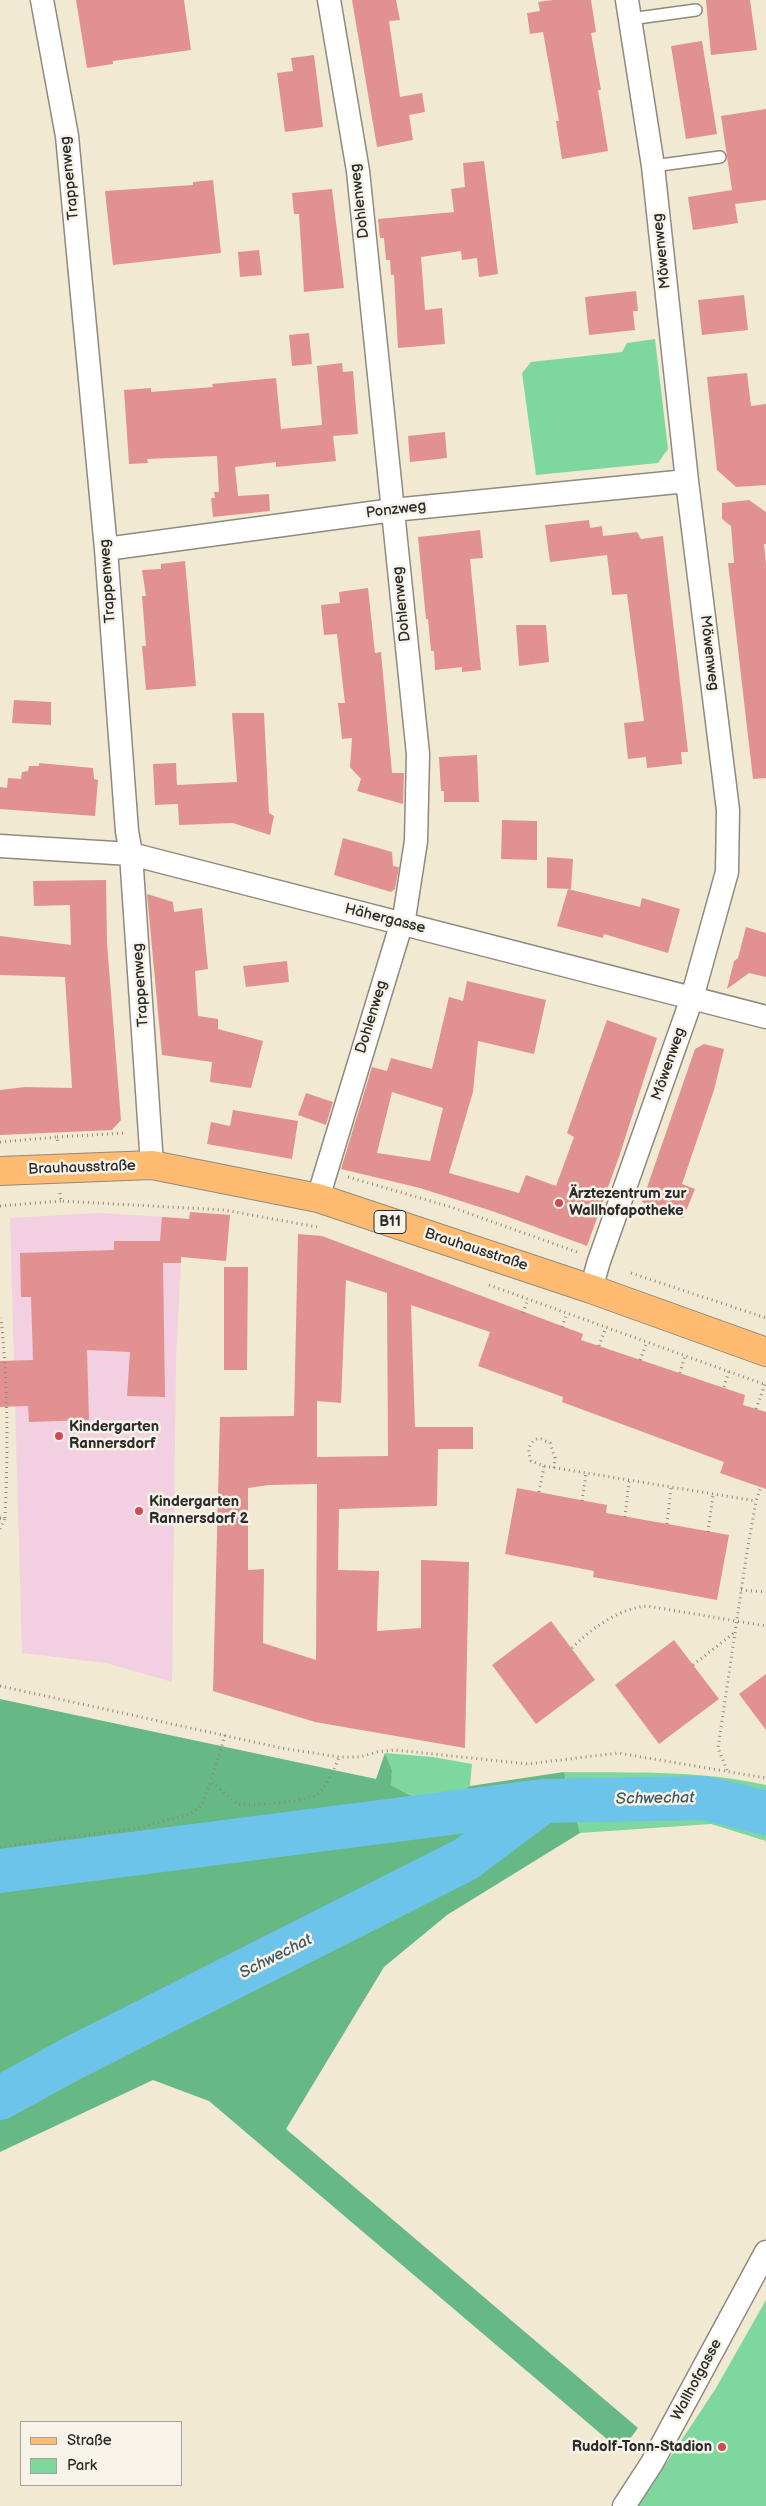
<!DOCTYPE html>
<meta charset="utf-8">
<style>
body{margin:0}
#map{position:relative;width:766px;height:2506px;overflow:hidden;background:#f2e9d3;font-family:"Balsamiq Sans",sans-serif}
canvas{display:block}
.legend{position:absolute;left:20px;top:2421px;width:162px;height:65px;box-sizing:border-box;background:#f7f3e8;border:1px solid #a5a39c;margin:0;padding:6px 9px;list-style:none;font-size:15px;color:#2b2b2b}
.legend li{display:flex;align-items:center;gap:10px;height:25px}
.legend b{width:25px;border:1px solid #a5a39c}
</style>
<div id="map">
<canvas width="766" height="2506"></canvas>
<ul class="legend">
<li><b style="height:6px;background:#ffbb71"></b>Straße</li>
<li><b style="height:14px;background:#7ed79d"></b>Park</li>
</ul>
</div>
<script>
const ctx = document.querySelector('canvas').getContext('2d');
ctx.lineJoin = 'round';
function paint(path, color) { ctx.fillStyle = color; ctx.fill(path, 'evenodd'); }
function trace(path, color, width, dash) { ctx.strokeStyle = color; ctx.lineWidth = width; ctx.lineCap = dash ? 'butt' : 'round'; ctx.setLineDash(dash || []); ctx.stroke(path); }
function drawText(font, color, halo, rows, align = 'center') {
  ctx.font = font + ' "Balsamiq Sans",sans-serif'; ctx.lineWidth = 5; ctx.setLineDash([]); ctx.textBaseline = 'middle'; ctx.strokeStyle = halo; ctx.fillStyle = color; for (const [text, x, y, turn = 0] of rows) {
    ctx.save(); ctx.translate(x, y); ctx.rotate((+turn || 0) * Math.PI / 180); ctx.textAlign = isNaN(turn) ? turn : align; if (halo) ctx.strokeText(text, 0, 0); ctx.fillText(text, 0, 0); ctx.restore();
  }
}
paint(new Path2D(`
 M 99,1213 L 183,1218 L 176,1359 L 172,1682 L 106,1663 L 22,1653 L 10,1218 Z`), '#f2cfe1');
paint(new Path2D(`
 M 655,339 L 668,449 L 658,463 L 536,475 L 522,373 L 531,362 L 622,352 L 627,343 Z
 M 385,1753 L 433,1757 L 472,1764 L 470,1786 C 441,1808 420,1801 390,1785 L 392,1770 Z
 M 564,1772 C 631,1773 700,1770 766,1785 L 766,1841 L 711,1824 L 580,1833 Z
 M 766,2300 L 766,2506 L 638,2506 L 716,2388 Z`), '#7ed79d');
paint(new Path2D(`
 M 0,1699 L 376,1779 L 385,1753 L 392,1770 L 391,1785 C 420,1802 442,1808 470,1786 L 564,1772 L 580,1833 L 447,1915 L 384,1967 L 286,2129 L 638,2428 L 621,2451 L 209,2101 L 153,2080 L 0,2152 Z`), '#66b884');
trace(new Path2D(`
 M 0,1871 L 543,1801 L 704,1798 L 766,1813
 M 0,2098 L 71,2059 L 466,1859 L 542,1802`), '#6dc4ea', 44);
paint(new Path2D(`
 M 76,0 L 184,0 L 191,50 L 113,61 L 113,64 L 87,68 Z
 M 352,0 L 396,0 L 400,20 L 389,21 L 400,97 L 422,93 L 425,112 L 409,115 L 413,140 L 377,147 Z
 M 553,0 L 591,0 L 596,32 L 591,33 L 601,90 L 598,90 L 608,151 L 562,159 L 556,121 L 559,121 L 543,32 L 530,34 L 527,13 L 540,11 L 538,2 Z
 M 706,0 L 750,0 L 757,50 L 711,55 Z
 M 702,41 L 717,134 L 686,139 L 671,46 Z
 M 314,55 L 323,127 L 285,132 L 277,73 L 293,71 L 291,58 Z
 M 766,109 L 766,200 L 735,204 L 738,223 L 693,230 L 688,197 L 732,190 L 721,116 Z
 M 484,161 L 498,274 L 479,277 L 477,258 L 462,260 L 461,251 L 421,257 L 425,310 L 442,308 L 445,344 L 398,348 L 394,275 L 391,275 L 390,260 L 386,260 L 384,238 L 380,238 L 378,219 L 454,212 L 451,189 L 465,187 L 463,163 Z
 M 213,180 L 221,253 L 113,265 L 105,191 L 193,185 L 193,182 Z
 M 332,189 L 344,288 L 304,292 L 299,214 L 294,214 L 292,193 Z
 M 259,250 L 262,275 L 240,277 L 238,252 Z
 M 636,291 L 638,311 L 633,311 L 635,330 L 589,335 L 585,297 Z
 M 744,295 L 748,330 L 702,335 L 698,300 Z
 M 309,333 L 312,364 L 292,366 L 289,335 Z
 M 342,363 L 343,372 L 353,371 L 358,434 L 333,436 L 336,461 L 276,467 L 276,462 L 235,467 L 238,496 L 269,494 L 270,511 L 213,517 L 211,498 L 215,498 L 214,492 L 219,492 L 217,456 L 147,459 L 148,463 L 129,464 L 124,390 L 151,388 L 151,392 L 188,389 L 213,387 L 212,384 L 276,378 L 281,429 L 322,425 L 317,366 Z
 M 747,373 L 751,406 L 766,404 L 766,485 L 736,487 L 717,470 L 707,377 Z
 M 445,432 L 447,458 L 410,462 L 408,436 Z
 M 749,500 L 766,512 L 766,544 L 764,544 L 766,565 L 766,778 L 753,779 L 728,563 L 734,563 L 731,526 L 722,519 L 722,503 Z
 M 589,520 L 590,528 L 602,526 L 603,536 L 637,532 L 641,539 L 663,536 L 688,752 L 681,752 L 682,764 L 647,768 L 646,757 L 628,759 L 624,723 L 644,721 L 627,594 L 612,595 L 607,555 L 550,562 L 545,525 Z
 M 480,530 L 483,558 L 470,559 L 481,670 L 462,672 L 462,667 L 435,670 L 434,651 L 431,651 L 428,619 L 426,619 L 418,537 Z
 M 185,561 L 196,686 L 146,690 L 142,646 L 146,646 L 142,596 L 146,596 L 142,570 L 161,569 L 161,564 Z
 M 368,588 L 375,653 L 381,652 L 392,773 L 404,773 L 403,804 L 357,791 L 361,779 L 350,767 L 352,738 L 342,739 L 338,703 L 345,703 L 337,634 L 324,635 L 321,605 L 340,603 L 339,592 Z
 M 516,625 L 546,625 L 549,662 L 519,666 Z
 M 14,700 L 51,702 L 51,725 L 12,723 Z
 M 232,713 L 264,713 L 269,813 L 274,816 L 270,835 L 233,823 L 179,825 L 178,804 L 155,805 L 153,764 L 176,763 L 177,785 L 237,782 Z
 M 477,755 L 479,802 L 444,802 L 444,791 L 441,791 L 439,757 Z
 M 39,763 L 93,768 L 94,779 L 98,780 L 95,816 L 0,809 L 0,787 L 7,788 L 8,778 L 21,779 L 22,772 L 28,771 L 29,766 L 39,766 Z
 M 502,820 L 537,821 L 537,860 L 501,859 Z
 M 343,838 L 392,852 L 393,866 L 399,867 L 395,889 L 391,892 L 334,875 Z
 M 547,857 L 573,859 L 571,889 L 547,888 Z
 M 106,880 L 107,943 L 121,1120 L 112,1130 L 0,1135 L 0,1090 L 25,1087 L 72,1088 L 65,977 L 0,975 L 0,936 L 71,945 L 70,905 L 34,906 L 33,881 Z
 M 568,889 L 640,907 L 642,898 L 680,909 L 668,953 L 604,934 L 603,938 L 557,926 Z
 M 147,894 L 173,902 L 174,912 L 202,908 L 208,969 L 195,971 L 198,1016 L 218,1019 L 218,1029 L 263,1041 L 251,1088 L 210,1082 L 212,1062 L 162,1055 Z
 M 746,927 L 766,933 L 766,977 L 749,973 L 727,989 L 734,961 L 738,958 Z
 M 287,961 L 289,982 L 246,987 L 243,966 Z
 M 467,981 L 546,1000 L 534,1054 L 478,1041 L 473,1092 L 449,1173 L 519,1193 L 526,1175 L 556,1186 L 574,1137 L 567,1133 L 607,1020 L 657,1038 L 620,1154 L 587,1246 L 495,1212 L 420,1188 L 341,1169 L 372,1067 L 387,1071 L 391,1058 L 432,1069 L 449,997 L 463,1001 ZM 392,1092 L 443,1108 L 430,1161 L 377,1153 Z
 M 704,1044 L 724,1049 L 714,1090 L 682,1184 L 695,1189 L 683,1218 L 642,1202 L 695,1049 Z
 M 306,1093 L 333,1102 L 326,1125 L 298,1115 Z
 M 233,1110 L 298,1121 L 292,1159 L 207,1144 L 211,1122 L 230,1126 Z
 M 190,1212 L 230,1215 L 226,1261 L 181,1257 L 181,1263 L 163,1263 L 165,1397 L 127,1396 L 130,1352 L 87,1350 L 89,1420 L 29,1422 L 28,1406 L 0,1407 L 0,1361 L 33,1360 L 31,1297 L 21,1297 L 20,1253 L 114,1250 L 114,1241 L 160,1241 L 162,1217 L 189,1219 Z
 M 298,1234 L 322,1236 L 583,1334 L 581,1340 L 745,1395 L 743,1405 L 766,1412 L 766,1489 L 720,1473 L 724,1462 L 562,1402 L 563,1397 L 478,1366 L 490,1332 L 411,1305 L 415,1427 L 473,1427 L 473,1449 L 438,1449 L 437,1506 L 339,1509 L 338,1570 L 379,1571 L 377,1631 L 421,1628 L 421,1560 L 469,1562 L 465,1748 L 315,1722 L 213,1691 L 220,1417 L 294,1416 ZM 346,1280 L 387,1293 L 388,1456 L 317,1457 L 317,1401 L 341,1403 ZM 317,1484 L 316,1660 L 263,1643 L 264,1569 L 248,1570 L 248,1488 L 269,1485 Z
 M 224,1267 L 248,1267 L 247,1370 L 224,1370 Z
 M 517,1488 L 607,1505 L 606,1513 L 729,1535 L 717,1600 L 593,1577 L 594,1571 L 505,1554 Z
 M 551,1621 L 595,1680 L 536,1724 L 492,1665 Z
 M 674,1640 L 719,1699 L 659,1744 L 615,1685 Z
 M 766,1674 L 766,1730 L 739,1694 Z`), '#e19290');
const service = new Path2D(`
 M 630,19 L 696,10
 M 653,166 L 720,157`);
const minor = new Path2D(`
 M 42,0 L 67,136 L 106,549 L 127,831 L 131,854 L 152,1165
 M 106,549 L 393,510 L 687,481
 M 0,846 L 131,854 L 766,1017
 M 318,1198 L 405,912 L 416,841 L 418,754 L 358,171 L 329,0
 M 591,1289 L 599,1261 L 692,998 L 727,872 L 728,810 L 687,481 L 653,166 L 627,0
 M 624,2506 L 652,2463 L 766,2252`);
const primary = new Path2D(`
 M 0,1171 L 152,1165 L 318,1198 L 591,1289 L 766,1352`);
trace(service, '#8e8a7f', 14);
trace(minor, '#8e8a7f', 25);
trace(primary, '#8e8a7f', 30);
trace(new Path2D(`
 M 57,1137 L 126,1133
 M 0,1142 L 57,1137 L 58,1144
 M 348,1177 L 451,1207 L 577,1252
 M 60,1193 L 61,1201 L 224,1210 L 317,1227
 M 0,1206 L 61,1201
 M 631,1273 L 766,1318
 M 489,1285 L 766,1385
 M 523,1313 L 528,1299
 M 562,1327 L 567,1313
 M 599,1346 L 606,1327
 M 640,1360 L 647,1342
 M 680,1373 L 685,1355
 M 724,1387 L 729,1371
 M 756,1409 L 765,1384
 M 554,1468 L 555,1458 L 550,1443 L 539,1438 C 528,1442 527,1451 531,1461 L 544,1466 L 756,1501
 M 539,1492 L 544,1466
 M 582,1501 L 586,1474
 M 625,1517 L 629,1481
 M 0,1518 L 5,1518 C 8,1451 8,1385 1,1318
 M 667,1524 L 671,1488
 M 0,1529 L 5,1518
 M 708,1532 L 713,1495
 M 741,1590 L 766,1592
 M 572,1648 C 591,1629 619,1608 647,1606 L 766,1626
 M 693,1665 L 735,1632
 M 0,1686 L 281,1748 L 339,1757 L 360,1757 L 377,1752 L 395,1750 L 528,1764 L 618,1753 L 766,1778
 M 225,1735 L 211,1781 L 237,1804 C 250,1806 309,1802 318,1794 C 327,1786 335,1768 339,1757
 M 727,1770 L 718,1748 L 746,1558 L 756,1501 L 761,1487
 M 0,1847 L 138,1828 L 190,1814 L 201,1806 L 211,1781`), '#8e8a7f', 3, [1, 4]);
trace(service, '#fff', 11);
trace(minor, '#fff', 22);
trace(primary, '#ffbb71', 28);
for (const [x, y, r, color] of [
 [559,1203,5,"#d1495b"],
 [59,1436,5,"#d1495b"],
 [139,1511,5,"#d1495b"],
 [722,2447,5,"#d1495b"]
]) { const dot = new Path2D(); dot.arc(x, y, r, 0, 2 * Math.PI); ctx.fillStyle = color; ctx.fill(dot); trace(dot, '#f7f3e8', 2); }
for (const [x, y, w] of [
 [390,1222,32]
]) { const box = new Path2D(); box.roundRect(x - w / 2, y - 11.5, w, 23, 4); ctx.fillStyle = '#f7f3e8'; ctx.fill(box); trace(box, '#2b2b2b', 1); }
drawText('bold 14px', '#2b2b2b', null, [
 ["B11",390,1222]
]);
drawText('15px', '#2b2b2b', '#f7f3e8', [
 ["Trappenweg",70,178,-96],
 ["Dohlenweg",360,201,-97],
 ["Möwenweg",662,251,-96],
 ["Ponzweg",396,510,-7],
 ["Trappenweg",108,581,-94],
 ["Dohlenweg",402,604,-96],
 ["Möwenweg",709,653,83],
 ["Hähergasse",385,919,14],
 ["Trappenweg",141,985,-94],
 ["Dohlenweg",372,1017,-73],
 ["Möwenweg",669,1064,-71],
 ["Brauhausstraße",82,1168,-2],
 ["Brauhausstraße",476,1250,18],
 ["Wallhofgasse",697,2380,-62]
]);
drawText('bold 15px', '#2b2b2b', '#f7f3e8', [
 ["Ärztezentrum zur",569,1194],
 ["Wallhofapotheke",569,1211],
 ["Kindergarten",69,1427],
 ["Rannersdorf",69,1444],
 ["Kindergarten",149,1502],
 ["Rannersdorf 2",149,1519],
 ["Rudolf-Tonn-Stadion",712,2447,"right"]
], 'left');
drawText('italic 16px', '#3f5964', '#f7f3e8', [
 ["Schwechat",655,1799,-1],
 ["Schwechat",276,1957,-27]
]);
</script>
